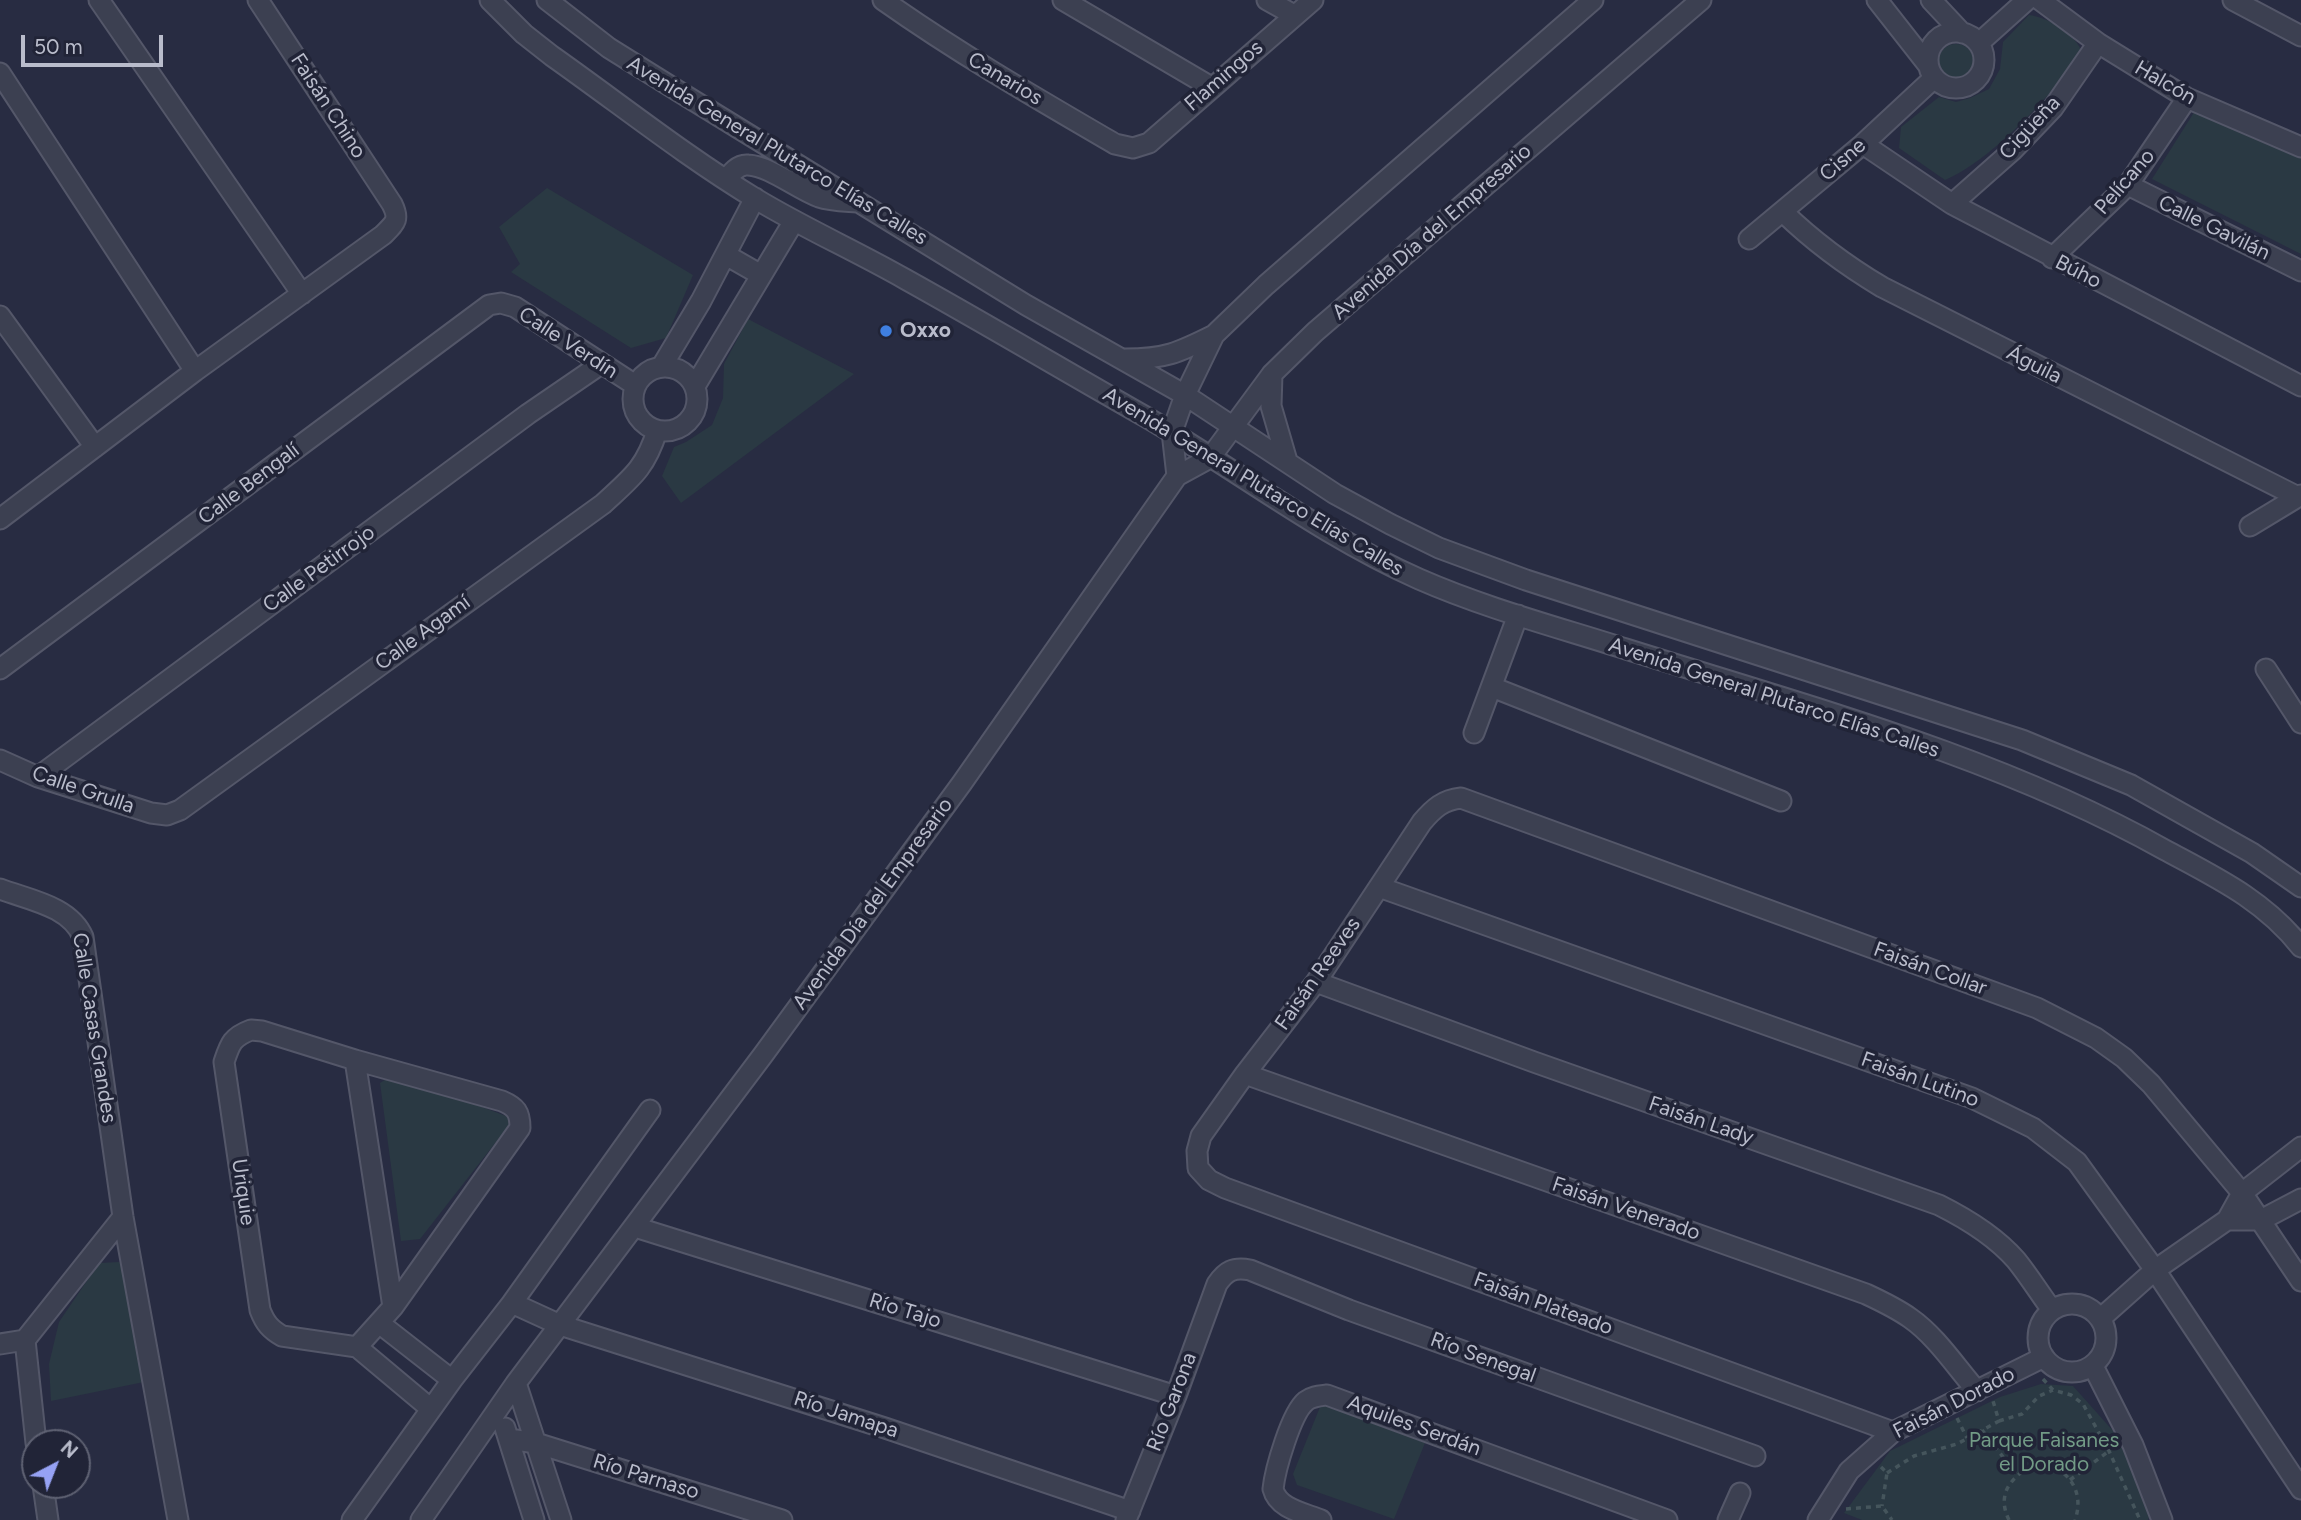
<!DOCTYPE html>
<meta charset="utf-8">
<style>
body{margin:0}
#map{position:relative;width:2301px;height:1520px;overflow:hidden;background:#282c42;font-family:Figtree,sans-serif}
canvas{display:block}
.north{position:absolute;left:21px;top:1429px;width:70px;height:70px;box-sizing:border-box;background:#212437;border:2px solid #5e6172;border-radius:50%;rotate:42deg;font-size:19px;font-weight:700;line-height:28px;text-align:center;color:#b9bccb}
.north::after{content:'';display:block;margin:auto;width:24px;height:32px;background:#96a2f4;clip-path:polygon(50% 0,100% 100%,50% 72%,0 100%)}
.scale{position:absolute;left:21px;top:35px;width:142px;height:32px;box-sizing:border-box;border:4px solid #b9bccb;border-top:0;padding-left:9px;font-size:21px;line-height:24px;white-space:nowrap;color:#b9bccb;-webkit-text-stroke:5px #212437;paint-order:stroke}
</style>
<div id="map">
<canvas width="2301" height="1520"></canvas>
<div class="north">N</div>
<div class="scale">50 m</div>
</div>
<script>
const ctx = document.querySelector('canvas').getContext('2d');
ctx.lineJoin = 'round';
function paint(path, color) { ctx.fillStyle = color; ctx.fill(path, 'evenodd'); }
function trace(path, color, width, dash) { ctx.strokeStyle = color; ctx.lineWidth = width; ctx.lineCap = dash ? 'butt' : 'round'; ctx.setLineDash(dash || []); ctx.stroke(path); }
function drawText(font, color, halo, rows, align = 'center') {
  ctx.font = font + ' Figtree,sans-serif'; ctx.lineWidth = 7; ctx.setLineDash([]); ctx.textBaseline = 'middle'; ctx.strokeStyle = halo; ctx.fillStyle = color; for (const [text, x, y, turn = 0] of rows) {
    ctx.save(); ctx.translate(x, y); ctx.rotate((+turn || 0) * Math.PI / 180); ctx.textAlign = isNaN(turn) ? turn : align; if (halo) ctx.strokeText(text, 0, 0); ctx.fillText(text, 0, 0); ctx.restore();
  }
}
paint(new Path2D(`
 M 2029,15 C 2047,17 2074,33 2081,50 C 2071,65 2061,81 2049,94 C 2022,124 1982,164 1945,180 L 1899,148 L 1901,127 L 1939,97 L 1956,102 L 1970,98 L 1989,89 L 2000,69 L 2003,42 Z
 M1938 62a18 18 0 1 1 36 0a18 18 0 1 1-36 0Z
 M 2198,106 L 2301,152 L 2301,254 L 2152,179 Z
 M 547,188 L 693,275 L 666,338 L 631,348 L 511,272 L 520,264 L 499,227 Z
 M 748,319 L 854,374 L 681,503 L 662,476 L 674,447 L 686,442 L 712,425 L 723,398 L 724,364 Z
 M 394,1074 L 514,1119 L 420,1239 L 401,1241 L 380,1083 Z
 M 119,1262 L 129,1277 L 144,1382 L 51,1401 L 49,1364 L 59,1322 L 99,1263 Z
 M 2041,1384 L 2073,1386 L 2123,1442 L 2151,1513 L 2148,1520 L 1862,1520 L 1844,1513 L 1890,1451 L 2000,1397 Z
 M 1330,1404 L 1425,1443 L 1394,1519 L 1297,1485 L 1293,1474 L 1320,1407 Z`), '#2a3943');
const minor = new Path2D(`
 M 99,0 L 302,294
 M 490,0 L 524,34 L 552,56 C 620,104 685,156 756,199 C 804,228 856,251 905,279 C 986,324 1065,371 1146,417 C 1237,470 1322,536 1419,579 C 1485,608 1557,627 1626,649 C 1807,706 1999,757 2165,850 C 2217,878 2264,900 2301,947
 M 547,0 L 609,48 L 678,91 L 1026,305 L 1185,395 L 1335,494 L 1390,524 L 1439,548 L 1526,580 L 2022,740 L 2131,785 L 2252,853 L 2301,887
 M 883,0 C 958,53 1036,98 1115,144 L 1133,148 L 1149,143 L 1313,0
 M 1063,0 L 1211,87
 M 1267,0 L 1294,15
 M 1877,0 L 1928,65
 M 1931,0 L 1962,33
 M 2040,0 L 2098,43 L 2187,98 L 2301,147
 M 2233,0 L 2301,36
 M1928 60a28 28 0 1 1 56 0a28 28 0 1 1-56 0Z
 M 1979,43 L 2027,0
 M 0,73 L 195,371
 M 1863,144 L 1952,204 L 2301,386
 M 726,180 C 731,173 738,164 748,165 C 770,166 797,189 819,197 C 831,201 844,201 857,202
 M 2128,185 L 2301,271
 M 1952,204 L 2012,151 L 2053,108 L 2098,43
 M 1783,212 C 1814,242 1845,265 1882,287 L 2298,497
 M 1749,239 L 1863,144 L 1934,78
 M 726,255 L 761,275
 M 2052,258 L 2128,185 L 2187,98
 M 0,316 L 95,447
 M 1125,359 C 1165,359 1178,353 1214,335
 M 662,366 L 701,301 L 755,198
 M633 399a32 32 0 1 1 64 0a32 32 0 1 1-64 0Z
 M 1272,374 L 1271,406 L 1287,461
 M 695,386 L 794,221
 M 1177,476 L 1172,432 L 1185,395 L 1214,335 L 1266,285 L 1593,0
 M 0,519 L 195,371 L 383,235 C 395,223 400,220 392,204 L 258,0
 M 2250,526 L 2301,495
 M 0,669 L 489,305 L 501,303 L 515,307 L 635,385
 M 2266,669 L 2301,723
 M 1492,687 L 1781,801
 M 1474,733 L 1518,615
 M 0,760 L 38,777 L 151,813 L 167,815 L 180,810 L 603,504 C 631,478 645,469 657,431
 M 38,777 L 528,414 L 601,364
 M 1379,887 L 1972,1098 L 2033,1128 L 2077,1162 L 2155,1270 L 2301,1489
 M 0,889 C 29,900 70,906 83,937 L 123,1217 L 178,1520
 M 1316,982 L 1534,1062 L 1939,1205 C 1967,1219 1995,1236 2016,1260 C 2029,1276 2040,1294 2052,1310
 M 251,1030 L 262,1031 L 355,1060 L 502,1101 C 516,1107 520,1112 520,1128 L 393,1307 L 357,1347 L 282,1336 C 270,1329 265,1323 260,1310 L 224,1062 C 230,1044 232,1037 251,1030 Z
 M 355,1060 L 393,1307
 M 1245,1074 L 1866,1294 C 1881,1301 1896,1308 1910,1318 C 1936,1336 1956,1367 1977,1391
 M 2227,1220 L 2261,1220 L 2301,1199
 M 635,1227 L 1176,1396
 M 512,1303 L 650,1110
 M2038 1338a34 34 0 1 1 68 0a34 34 0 1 1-68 0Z
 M 2100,1319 L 2155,1270 L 2227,1220 L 2242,1193 L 2301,1147
 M 379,1323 L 452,1380
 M 25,1340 L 36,1443
 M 0,1344 L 25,1340 L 123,1217
 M 357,1347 L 431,1409
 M 2093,1366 L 2133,1445 L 2162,1520
 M 516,1383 L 561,1520
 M 505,1428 L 534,1520
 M 1893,1432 L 1225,1188 L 1209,1180 L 1198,1168 L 1197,1151 L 1201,1136 L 1245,1074 L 1316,982 L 1422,822 C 1434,808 1443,800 1461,798 L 2037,1008 L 2096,1038 L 2124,1058 L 2151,1084 L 2242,1193 L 2301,1281
 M 509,1439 L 536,1443 L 782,1520
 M 43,1485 L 48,1520
 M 352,1520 L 452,1380 L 512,1303 L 560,1325 L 885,1428 L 1130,1511
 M 421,1520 L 516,1383 L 763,1055 L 962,783 L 1177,476 L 1210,458 L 1272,374 L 1315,332 L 1701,0
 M 1126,1520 L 1176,1396 L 1217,1284 C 1226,1271 1233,1267 1250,1270 L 1349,1310 L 1755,1456
 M 1321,1520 C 1304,1513 1278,1509 1273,1489 C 1275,1470 1291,1413 1306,1401 C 1313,1396 1319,1396 1327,1395 L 1667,1520
 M 1728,1520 L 1740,1493
 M 1818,1520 L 1849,1471 L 1893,1432 L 2044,1357`);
trace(minor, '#545769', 23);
trace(new Path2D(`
 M 2043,1379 L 2053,1390 L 2071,1395 L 2083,1404 L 2109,1451 L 2140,1520
 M 1957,1418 L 1967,1438
 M 1999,1421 L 2022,1414 L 2039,1396 L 2053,1390
 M 1982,1430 L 2017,1475
 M 1881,1467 L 1887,1473 L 1882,1506
 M 1887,1473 L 1914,1456 L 1957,1444 L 1999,1421 L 1993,1401
 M 2070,1480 L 2109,1451
 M 1846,1509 L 1882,1506 L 1892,1520
 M 2009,1520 C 2003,1508 2002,1495 2010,1484 C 2038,1445 2091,1475 2075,1520`), '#45555c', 3.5, [5, 5]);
trace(minor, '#3c4051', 19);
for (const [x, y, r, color] of [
 [886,331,7,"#3f7fe0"]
]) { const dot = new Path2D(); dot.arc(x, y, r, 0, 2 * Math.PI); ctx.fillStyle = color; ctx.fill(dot); trace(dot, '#212437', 2.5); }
drawText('21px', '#b9bccb', '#212437', [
 ["Flamingos",1224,76,-41],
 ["Canarios",1005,79,31],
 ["Halcón",2165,83,30],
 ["Faisán Chino",328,106,57],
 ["Cigüeña",2030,128,-47],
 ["Avenida General Plutarco Elías Calles",777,151,31],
 ["Cisne",1843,160,-41],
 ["Pelícano",2125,182,-49],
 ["Calle Gavilán",2214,228,26],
 ["Avenida Día del Empresario",1432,232,-41],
 ["Búho",2078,272,27],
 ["Calle Verdín",568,343,33],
 ["Águila",2034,365,27],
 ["Avenida General Plutarco Elías Calles",1253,482,31],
 ["Calle Bengalí",249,484,-37],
 ["Calle Petirrojo",319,569,-36],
 ["Calle Agamí",423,633,-36],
 ["Avenida General Plutarco Elías Calles",1774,698,18],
 ["Calle Grulla",83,790,19],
 ["Avenida Día del Empresario",873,904,-54],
 ["Faisán Collar",1930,969,20],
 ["Faisán Reeves",1318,974,-55],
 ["Calle Casas Grandes",94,1028,81],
 ["Faisán Lutino",1920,1080,20],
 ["Faisán Lady",1701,1121,19],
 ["Uriquie",243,1192,82],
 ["Faisán Venerado",1626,1209,19],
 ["Faisán Plateado",1543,1304,20],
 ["Río Tajo",905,1311,17],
 ["Río Senegal",1483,1358,20],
 ["Río Garona",1172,1402,-69],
 ["Faisán Dorado",1954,1403,-27],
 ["Río Jamapa",846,1415,18],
 ["Aquiles Serdán",1414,1426,20],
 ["Río Parnaso",646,1477,17]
]);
drawText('bold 21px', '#b9bccb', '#212437', [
 ["Oxxo",900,331]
], 'left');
drawText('21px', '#729b86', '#212437', [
 ["Parque Faisanes",2044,1441],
 ["el Dorado",2044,1465]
]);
</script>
